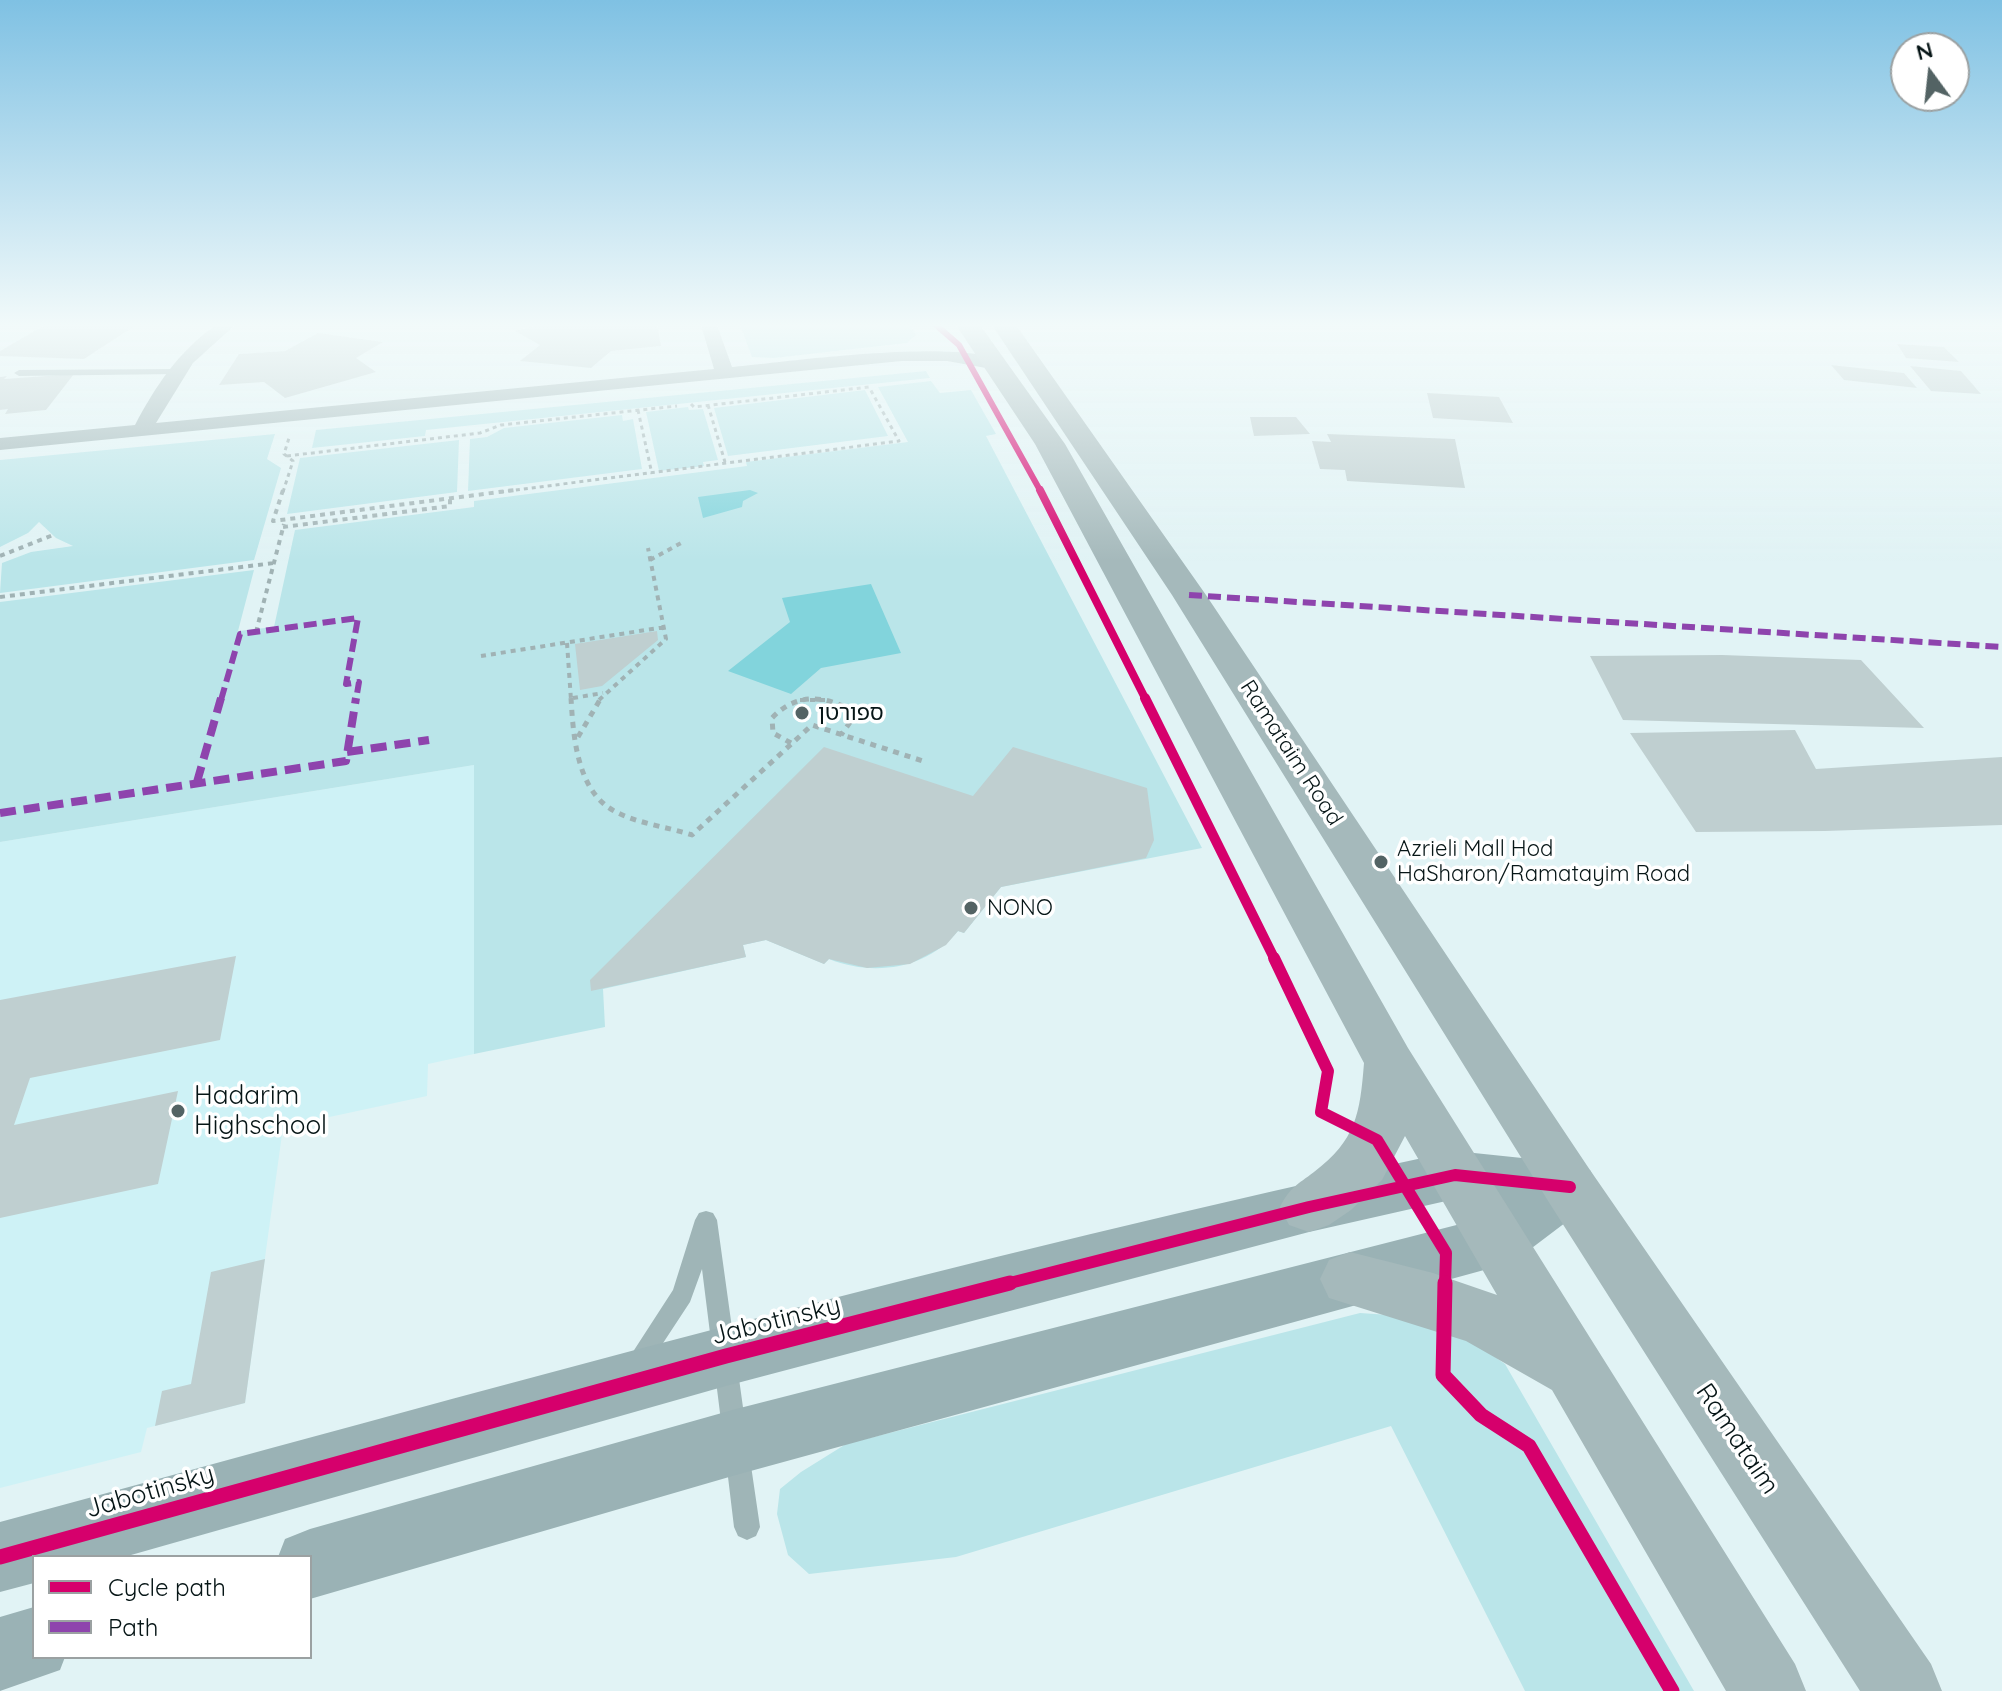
<!DOCTYPE html>
<meta charset="utf-8">
<style>
body{margin:0}
#map{position:relative;width:2002px;height:1691px;overflow:hidden;background:#e1f3f5;font-family:Quicksand,sans-serif}
canvas{display:block}
.legend{position:absolute;left:32px;top:1555px;width:280px;height:104px;box-sizing:border-box;background:#fff;border:2px solid #9ba1a2;margin:0;padding:10px 14px;list-style:none;font-size:24px;color:#061516}
.legend li{display:flex;align-items:center;gap:16px;height:40px}
.legend b{width:40px;border:2px solid #9ba1a2}
.north{position:absolute;left:1890px;top:32px;width:80px;height:80px;box-sizing:border-box;background:#fff;border:2px solid #9ba1a2;border-radius:50%;rotate:345deg;font-size:22px;font-weight:700;line-height:32px;text-align:center;color:#061516}
.north::after{content:'';display:block;margin:auto;width:28px;height:36px;background:#536364;clip-path:polygon(50% 0,100% 100%,50% 72%,0 100%)}
</style>
<div id="map">
<canvas width="2002" height="1691"></canvas>
<ul class="legend">
<li><b style="height:10px;background:#d6006c"></b>Cycle path</li>
<li><b style="height:10px;background:#8e44ad"></b>Path</li>
</ul>
<div class="north">N</div>
</div>
<script>
const ctx = document.querySelector('canvas').getContext('2d');
ctx.lineJoin = 'round';
function paint(path, color) { ctx.fillStyle = color; ctx.fill(path, 'evenodd'); }
function trace(path, color, width, dash) { ctx.strokeStyle = color; ctx.lineWidth = width; ctx.lineCap = dash ? 'butt' : 'round'; ctx.setLineDash(dash || []); ctx.stroke(path); }
function drawText(font, color, halo, rows, align = 'center') {
  ctx.font = font + ' Quicksand,"Noto Sans Hebrew",sans-serif'; ctx.lineWidth = 7; ctx.setLineDash([]); ctx.textBaseline = 'middle'; ctx.strokeStyle = halo; ctx.fillStyle = color; for (const [text, x, y, turn = 0] of rows) {
    ctx.save(); ctx.translate(x, y); ctx.rotate((+turn || 0) * Math.PI / 180); ctx.textAlign = isNaN(turn) ? turn : align; if (halo) ctx.strokeText(text, 0, 0); ctx.fillText(text, 0, 0); ctx.restore();
  }
}
paint(new Path2D(`
 M 474,765 L 474,1054 L 428,1064 L 427,1096 L 283,1127 L 245,1403 L 147,1428 L 141,1452 L 0,1488 L 0,842 Z`), '#cef2f6');
paint(new Path2D(`
 M 740,325 L 910,325 L 916,335 L 907,343 L 774,358 L 752,357 Z
 M 926,371 L 930,378 L 426,430 L 425,436 L 312,448 L 316,430 Z
 M 931,381 L 940,393 L 971,390 L 996,434 L 986,436 L 1202,848 L 1001,887 L 964,933 L 958,931 C 927,969 874,977 829,959 L 824,964 L 766,940 L 743,945 L 746,957 L 603,989 L 605,1027 L 474,1054 L 474,765 L 0,842 L 0,602 L 254,570 L 238,631 L 274,627 L 295,530 L 474,507 L 474,501 L 747,466 L 746,462 L 908,442 L 878,387 Z
 M 865,390 L 888,436 L 728,456 L 714,408 Z
 M 688,407 L 689,410 L 703,409 L 718,460 L 703,462 L 704,466 L 659,471 L 646,412 Z
 M 622,415 L 623,421 L 633,419 L 642,469 L 468,491 L 470,439 L 487,437 L 504,428 Z
 M 275,434 L 267,459 L 281,468 L 254,560 L 0,593 L 2,563 L 31,552 L 73,546 L 56,538 L 39,522 L 28,533 L 0,547 L 0,460 Z
 M 459,440 L 457,492 L 287,514 L 300,458 Z
 M 1360,1313 L 1404,1316 L 1472,1341 L 1505,1364 L 1694,1691 L 1525,1691 L 1391,1426 L 956,1557 L 809,1574 L 788,1555 L 777,1514 L 780,1489 L 801,1472 L 846,1444 Z`), '#bae5e9');
paint(new Path2D(`
 M 750,490 L 758,493 L 743,501 L 742,507 L 703,518 L 698,497 Z
 M 871,584 L 901,653 L 821,668 L 791,694 L 728,671 L 790,622 L 782,598 Z`), '#82d4dc');
paint(new Path2D(`
 M 45,325 L 136,325 L 84,359 L 0,356 L 0,351 Z
 M 538,325 L 657,325 L 661,346 L 611,351 L 591,368 L 520,361 L 540,345 L 515,331 Z
 M 318,333 L 383,342 L 356,358 L 376,372 L 285,398 L 264,382 L 219,385 L 239,354 L 285,351 Z
 M 1897,344 L 1944,347 L 1959,362 L 1906,358 Z
 M 1831,365 L 1904,373 L 1917,388 L 1844,380 Z
 M 1910,366 L 1961,371 L 1981,394 L 1931,391 Z
 M 74,374 L 46,410 L 5,414 L 8,409 L 0,410 L 0,377 L 7,376 L 4,379 Z
 M 1427,393 L 1499,397 L 1513,423 L 1433,418 Z
 M 1250,417 L 1296,417 L 1310,434 L 1254,436 Z
 M 1327,434 L 1455,439 L 1465,488 L 1347,481 L 1345,470 L 1320,469 L 1312,441 L 1331,442 Z
 M 657,631 L 658,640 L 602,686 L 580,690 L 575,644 Z
 M 1722,655 L 1861,660 L 1924,728 L 1623,720 L 1590,656 Z
 M 1795,730 L 1816,769 L 2002,757 L 2002,825 L 1825,831 L 1696,832 L 1630,733 Z
 M 824,747 L 973,796 L 1013,747 L 1147,788 L 1154,840 L 1146,858 L 1001,887 L 964,933 L 958,931 L 946,945 L 910,964 L 867,968 L 829,959 L 824,964 L 766,940 L 743,945 L 746,957 L 591,991 L 590,980 Z
 M 236,956 L 220,1040 L 30,1078 L 14,1125 L 178,1091 L 158,1184 L 0,1218 L 0,1000 Z
 M 265,1259 L 245,1403 L 155,1426 L 162,1391 L 191,1384 L 211,1272 Z`), '#bfcfd0');
trace(new Path2D(`
 M 691,404 L 694,407 L 869,387
 M 708,405 L 725,462
 M 638,410 L 652,474
 M 287,456 L 480,433 L 501,425 L 677,406
 M 283,492 L 293,461 L 284,454 L 289,438
 M 500,492 L 899,441 L 869,387`), '#a0b2b4', 3, [4, 4]);
trace(new Path2D(`
 M 283,490 L 273,521 L 515,490
 M 283,527 L 450,506 L 450,499
 M 0,556 L 53,535
 M 650,560 L 681,543
 M 0,597 L 274,563
 M 256,632 L 284,524
 M 567,643 L 571,700
 M 481,656 L 665,627
 M 573,698 L 603,693
 M 599,700 L 666,639 L 648,548
 M 800,700 L 828,700`), '#a0b2b4', 4, [5, 5]);
trace(new Path2D(`
 M 571,698 C 573,732 576,780 604,804 C 625,822 665,826 692,835 L 812,725 L 926,762
 M 578,737 L 601,698
 M 791,743 L 773,733 L 772,718 C 793,696 818,694 845,707 L 851,721 L 841,735`), '#a0b2b4', 5, [6, 6]);
paint(new Path2D(`
 M 174,369 L 177,370 L 177,374 L 19,376 L 14,373 L 19,370 Z
 M 706,1211 L 713,1213 L 717,1220 L 746,1429 L 742,1437 L 734,1441 L 726,1437 L 722,1429 L 702,1269 L 690,1302 L 646,1369 L 638,1372 L 630,1369 L 627,1361 L 673,1290 L 695,1220 L 699,1213 Z
 M 737,1440 L 746,1443 L 749,1452 L 760,1527 L 756,1536 L 747,1540 L 738,1536 L 734,1527 L 725,1452 L 728,1443 Z`), '#9fb5b7');
paint(new Path2D(`
 M 216,325 L 235,325 L 193,363 L 156,423 L 714,369 L 701,325 L 717,325 L 732,367 C 779,363 976,335 1006,365 L 997,370 L 947,361 L 902,361 L 0,450 L 0,438 L 135,425 C 156,385 179,351 216,325 Z`), '#9fb5b7');
paint(new Path2D(`
 M 1455,1151 L 1570,1163 L 1590,1170 L 1598,1187 L 1590,1204 L 1516,1260 L 1495,1267 L 736,1475 L 310,1599 L 310,1557 L 278,1557 L 285,1539 L 310,1529 L 736,1409 L 1480,1219 L 1501,1204 L 1455,1199 L 1309,1232 L 726,1386 L 124,1557 L 34,1557 L 34,1583 L 0,1592 L 0,1522 C 483,1391 965,1255 1455,1151 Z
 M 34,1607 L 34,1657 L 65,1657 L 60,1670 L 0,1691 L 0,1617 Z`), '#9ab2b5');
paint(new Path2D(`
 M 956,325 L 980,325 L 1065,444 L 1408,1048 L 1795,1664 L 1806,1691 L 1726,1691 L 1552,1390 L 1466,1341 L 1329,1298 L 1320,1279 L 1329,1260 L 1350,1252 L 1433,1273 L 1497,1295 L 1405,1136 L 1382,1180 L 1351,1210 L 1329,1225 L 1309,1232 L 1289,1225 L 1280,1207 C 1290,1187 1297,1185 1314,1172 C 1356,1140 1360,1114 1364,1063 L 1035,444 Z
 M 992,325 L 1016,325 L 1206,595 L 1590,1170 L 1931,1664 L 1942,1691 L 1860,1691 L 1550,1204 L 1172,595 Z`), '#a5b9bb');
trace(new Path2D(`
 M 1189,595 L 2002,647
 M 221,700 L 240,634 L 358,618 L 346,684 L 359,682 L 356,700`), '#8e44ad', 6, [13, 6]);
trace(new Path2D(`
 M 347,752 L 429,740
 M 197,782 L 221,698
 M 0,813 L 346,761 L 356,698`), '#8e44ad', 8, [16, 8]);
trace(new Path2D(`
 M 936,325 L 959,345 L 1041,492`), '#d6006c', 6);
trace(new Path2D(`
 M 1040,490 L 1146,700`), '#d6006c', 8);
trace(new Path2D(`
 M 1145,698 L 1275,960`), '#d6006c', 10);
trace(new Path2D(`
 M 1274,958 L 1328,1071 L 1321,1112 L 1377,1140 L 1446,1253 L 1445,1285
 M 1002,1285 L 1309,1207 L 1455,1175 L 1570,1187`), '#d6006c', 12);
trace(new Path2D(`
 M 1445,1283 L 1443,1375 L 1481,1415 L 1529,1446 L 1672,1691
 M 0,1557 L 726,1356 L 1010,1283`), '#d6006c', 15);
const sky = ctx.createLinearGradient(0, 0, 0, 561);
sky.addColorStop(0, '#7fc1e3');
sky.addColorStop(0.58, '#f2fafa');
sky.addColorStop(1, '#f2fafa00');
ctx.fillStyle = sky;
ctx.fillRect(0, 0, 2002, 561);
for (const [x, y, r, color] of [
 [802,713,8,"#536364"],
 [1381,862,8,"#536364"],
 [971,908,8,"#536364"],
 [178,1111,8,"#536364"]
]) { const dot = new Path2D(); dot.arc(x, y, r, 0, 2 * Math.PI); ctx.fillStyle = color; ctx.fill(dot); trace(dot, '#fff', 3); }
drawText('22px', '#061516', '#fff', [
 ["ספורטן",818,713],
 ["Azrieli Mall Hod",1397,849],
 ["HaSharon/Ramatayim Road",1397,874],
 ["NONO",987,908]
], 'left');
drawText('22px', '#061516', '#fff', [
 ["Ramataim Road",1291,753,57]
]);
drawText('26px', '#061516', '#fff', [
 ["Hadarim",194,1096],
 ["Highschool",194,1126]
], 'left');
drawText('26px', '#061516', '#fff', [
 ["Jabotinsky",776,1321,-14],
 ["Ramataim",1737,1439,56],
 ["Jabotinsky",150,1492,-16]
]);
</script>
